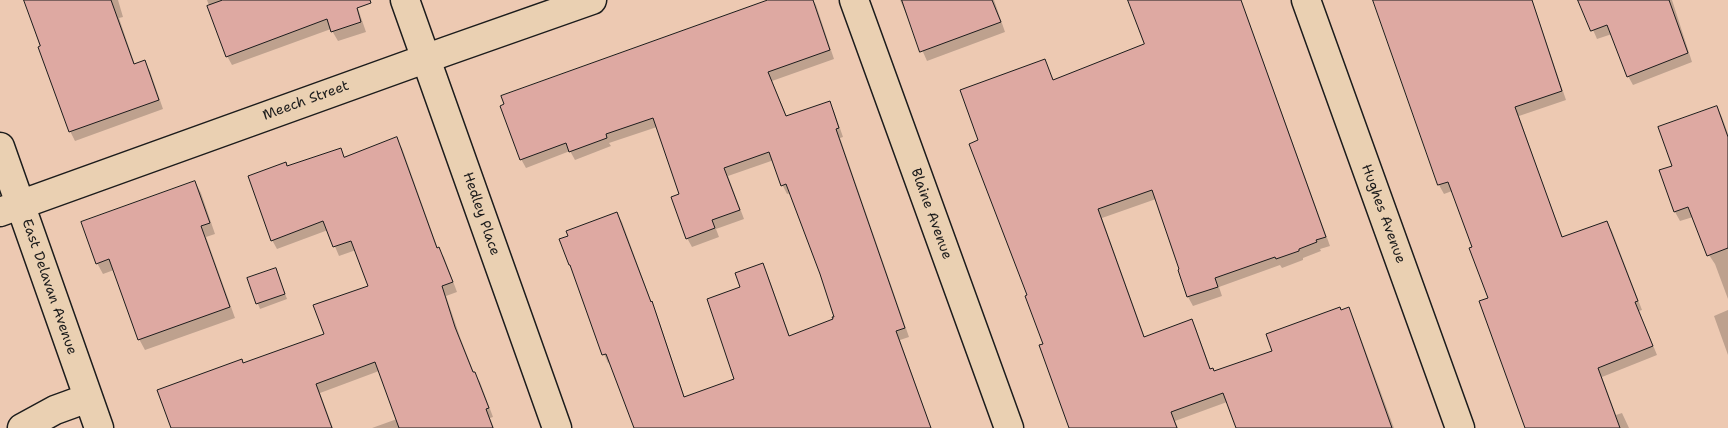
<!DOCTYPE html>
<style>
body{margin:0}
canvas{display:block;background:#edc9b2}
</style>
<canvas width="1728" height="428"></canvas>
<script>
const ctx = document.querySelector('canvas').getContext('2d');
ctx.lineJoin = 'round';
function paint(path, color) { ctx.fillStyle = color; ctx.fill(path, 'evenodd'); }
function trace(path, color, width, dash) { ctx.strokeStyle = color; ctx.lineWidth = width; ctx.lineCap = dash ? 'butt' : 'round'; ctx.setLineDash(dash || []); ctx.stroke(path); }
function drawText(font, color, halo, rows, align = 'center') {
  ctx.font = font + ' "Shantell Sans",sans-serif'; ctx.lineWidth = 4.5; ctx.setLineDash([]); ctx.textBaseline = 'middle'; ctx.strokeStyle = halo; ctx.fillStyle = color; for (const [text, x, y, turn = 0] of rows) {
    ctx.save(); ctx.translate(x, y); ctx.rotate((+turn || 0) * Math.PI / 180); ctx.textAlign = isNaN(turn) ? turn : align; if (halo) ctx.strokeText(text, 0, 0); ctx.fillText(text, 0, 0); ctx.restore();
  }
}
paint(new Path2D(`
 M 32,0 L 118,0 L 123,17 L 119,18 L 135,65 L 144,62 L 150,71 L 163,109 L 75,141 L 70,131 L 49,76 L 26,2 Z
 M 207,0 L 355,0 L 366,32 L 338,41 L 331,29 L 232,65 L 227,56 Z
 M 770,0 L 813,0 L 816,5 L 834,59 L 772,81 L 787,117 L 829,102 L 834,111 L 843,137 L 840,138 L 909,337 L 900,340 L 931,428 L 635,428 L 610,362 L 608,363 L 604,354 L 575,274 L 570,265 L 617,213 L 622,222 L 652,304 L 656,312 L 685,398 L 735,380 L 741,288 L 762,264 L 767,273 L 790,337 L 835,320 L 836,317 L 791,193 L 787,194 L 783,186 L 774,160 L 728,176 L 744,219 L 716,229 L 719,237 L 692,247 L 687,238 L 681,194 L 657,127 L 609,143 L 611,146 L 575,160 L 570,151 L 526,168 L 521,159 Z
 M 900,0 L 994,0 L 1005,32 L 927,61 Z
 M 1136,0 L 1241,0 L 1330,246 L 1320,249 L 1321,251 L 1303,258 L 1303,260 L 1282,268 L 1280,265 L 1219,287 L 1222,296 L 1193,306 L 1188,297 L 1179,270 L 1181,270 L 1156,199 L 1102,218 L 1145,338 L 1191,320 L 1196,329 L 1211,370 L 1214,372 L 1274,352 L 1348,308 L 1353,317 L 1394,428 L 1237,428 L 1227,402 L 1175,421 L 1178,428 L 1071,428 L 980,141 L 1044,60 L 1054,81 L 1146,44 Z
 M 1374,0 L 1532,0 L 1566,100 L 1519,116 L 1543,185 L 1563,238 L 1607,222 L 1612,231 L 1642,310 L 1639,311 L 1657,355 L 1602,377 L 1616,415 L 1622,413 L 1629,428 L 1526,428 L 1473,248 L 1452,191 L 1444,194 L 1439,185 Z
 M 1580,0 L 1672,0 L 1692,62 L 1633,85 L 1628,76 L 1612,34 L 1597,39 Z
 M 1717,107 L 1722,117 L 1728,134 L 1728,299 L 1715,264 L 1709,255 L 1693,217 L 1680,221 L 1675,212 L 1661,171 L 1673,166 Z
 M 396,139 L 402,148 L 438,249 L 444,257 L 457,292 L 446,296 L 460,337 L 474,373 L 480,382 L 493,417 L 490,418 L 494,428 L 372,428 L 397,419 L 379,371 L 320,393 L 333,428 L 173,428 L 243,364 L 325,335 L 369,287 L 356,250 L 339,256 L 328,230 L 277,249 L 272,240 L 287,167 L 340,149 L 345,158 Z
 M 195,182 L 201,193 L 215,234 L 206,237 L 235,318 L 145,350 L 139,339 L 114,270 L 103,274 L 97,263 Z
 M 278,274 L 287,299 L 260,309 L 248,279 Z
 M 1728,310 L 1728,355 L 1714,316 Z`), '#0003');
const building = new Path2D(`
 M 24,0 L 111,0 L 134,64 L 145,60 L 159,100 L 69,132 L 38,47 L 40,46 Z
 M 223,0 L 370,0 L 371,3 L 357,8 L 361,22 L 331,32 L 327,19 L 226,57 L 207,6 Z
 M 768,0 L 813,0 L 830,50 L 768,72 L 786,116 L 830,101 L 839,128 L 836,129 L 905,328 L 896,331 L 931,428 L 634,428 L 606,354 L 602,355 L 570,265 L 569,265 L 559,239 L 568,236 L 566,231 L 617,212 L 651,302 L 652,301 L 684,397 L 734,379 L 707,299 L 740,287 L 735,273 L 763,263 L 789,336 L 833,319 L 832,317 L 834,317 L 820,274 L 786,184 L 781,186 L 769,152 L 724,168 L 740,210 L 712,220 L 715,228 L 686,239 L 671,197 L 679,194 L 653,118 L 606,134 L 607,138 L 569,152 L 566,143 L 520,160 L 500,106 L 504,104 L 501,96 Z
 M 902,0 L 992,0 L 1001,22 L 920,52 Z
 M 1128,0 L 1241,0 L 1326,237 L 1316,240 L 1317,242 L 1299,249 L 1299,251 L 1276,259 L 1275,257 L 1215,278 L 1218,287 L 1187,297 L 1178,270 L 1179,269 L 1152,190 L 1098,209 L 1144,337 L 1192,319 L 1210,369 L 1213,368 L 1214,371 L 1272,351 L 1266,334 L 1340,307 L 1341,310 L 1349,307 L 1392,428 L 1236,428 L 1223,393 L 1171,412 L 1177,428 L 1069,428 L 1039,345 L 1043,344 L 1025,296 L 1027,295 L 969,144 L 978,140 L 960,90 L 1045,59 L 1053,80 L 1144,44 Z
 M 1373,0 L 1532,0 L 1562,91 L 1515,107 L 1562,237 L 1607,221 L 1638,301 L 1635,302 L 1653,346 L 1598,368 L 1620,428 L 1525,428 L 1479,301 L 1488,298 L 1469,248 L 1472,247 L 1448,182 L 1438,185 Z
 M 1578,0 L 1669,0 L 1688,53 L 1627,77 L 1607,25 L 1591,31 Z
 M 1717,106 L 1728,137 L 1728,248 L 1707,256 L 1688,207 L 1674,212 L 1659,170 L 1672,166 L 1658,127 Z
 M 397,137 L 437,248 L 439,247 L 453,282 L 442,286 L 455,327 L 473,372 L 475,372 L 489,408 L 486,409 L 493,428 L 399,428 L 375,362 L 316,384 L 332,428 L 171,428 L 157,390 L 242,359 L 243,363 L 324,334 L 313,305 L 368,286 L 351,241 L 333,247 L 323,221 L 271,241 L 248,176 L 286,162 L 287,166 L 341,148 L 344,157 Z
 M 195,181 L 210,223 L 201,226 L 230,307 L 138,340 L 109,259 L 96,264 L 81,222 Z
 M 276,268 L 285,294 L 256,304 L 247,278 Z`);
paint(building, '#dea9a2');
trace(building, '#1c1c1c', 1);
const minor = new Path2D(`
 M 405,0 L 557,428
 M 854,0 L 1009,428
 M 1306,0 L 1460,428
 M 0,147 L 99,428
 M 0,212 L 447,51 L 592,0
 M 22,428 L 55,410 L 88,398`);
trace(minor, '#1c1c1c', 31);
trace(minor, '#ead0b2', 28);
drawText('14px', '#1c1c1c', '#ead0b2', [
 ["Meech Street",306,101,-20],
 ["Hedley Place",481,214,71],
 ["Blaine Avenue",931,214,70],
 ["Hughes Avenue",1383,214,70],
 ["East Delavan Avenue",49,287,71]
]);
</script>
